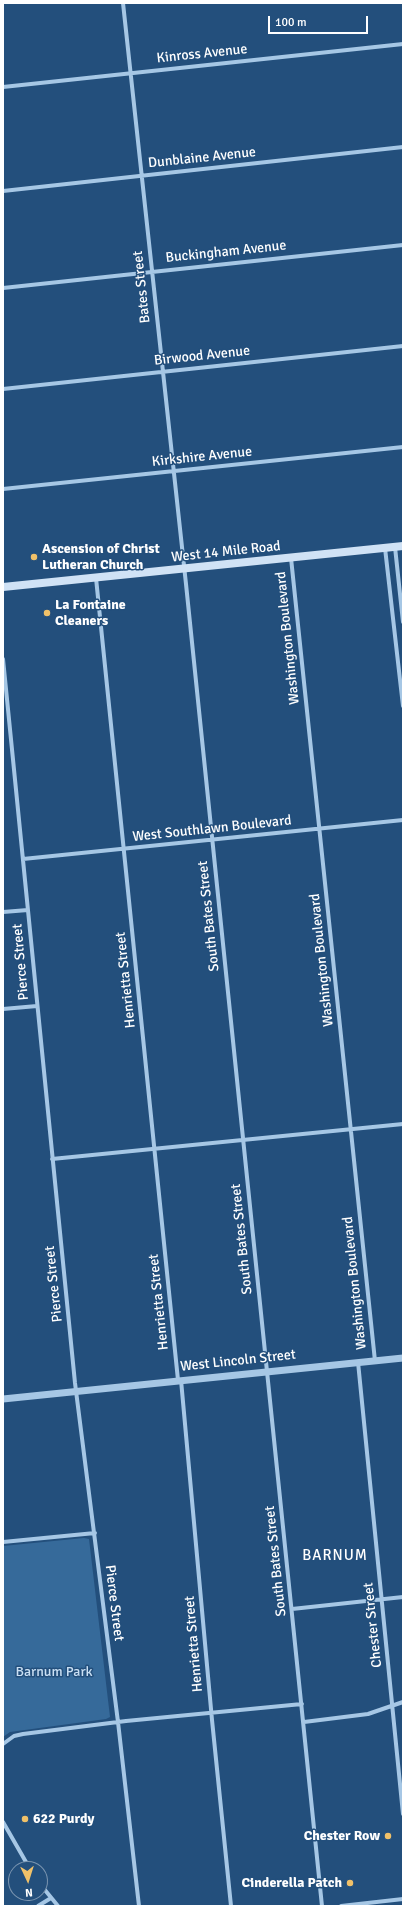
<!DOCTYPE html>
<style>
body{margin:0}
#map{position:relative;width:406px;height:1909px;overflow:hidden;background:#234f7c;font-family:Signika,sans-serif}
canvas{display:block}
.frame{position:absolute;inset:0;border:4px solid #fff;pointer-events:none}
.north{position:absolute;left:8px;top:1861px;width:40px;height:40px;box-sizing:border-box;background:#234f7c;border:1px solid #7b95b0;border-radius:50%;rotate:176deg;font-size:11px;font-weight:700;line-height:16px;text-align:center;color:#fff}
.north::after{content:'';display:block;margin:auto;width:14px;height:18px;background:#f0c169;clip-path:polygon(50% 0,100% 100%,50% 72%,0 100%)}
.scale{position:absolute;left:268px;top:16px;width:100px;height:18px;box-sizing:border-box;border:2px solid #fff;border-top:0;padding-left:5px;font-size:12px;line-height:14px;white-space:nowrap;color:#fff;-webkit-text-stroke:3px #234f7c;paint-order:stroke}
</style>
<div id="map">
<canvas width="406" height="1909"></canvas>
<div class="frame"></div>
<div class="north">N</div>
<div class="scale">100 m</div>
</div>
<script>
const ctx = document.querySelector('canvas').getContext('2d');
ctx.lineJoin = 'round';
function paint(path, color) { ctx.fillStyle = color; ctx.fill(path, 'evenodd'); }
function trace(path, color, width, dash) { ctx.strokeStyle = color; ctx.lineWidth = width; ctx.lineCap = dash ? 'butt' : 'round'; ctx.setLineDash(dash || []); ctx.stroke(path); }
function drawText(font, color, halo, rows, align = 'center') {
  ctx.font = font + ' Signika,sans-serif'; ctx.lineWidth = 3; ctx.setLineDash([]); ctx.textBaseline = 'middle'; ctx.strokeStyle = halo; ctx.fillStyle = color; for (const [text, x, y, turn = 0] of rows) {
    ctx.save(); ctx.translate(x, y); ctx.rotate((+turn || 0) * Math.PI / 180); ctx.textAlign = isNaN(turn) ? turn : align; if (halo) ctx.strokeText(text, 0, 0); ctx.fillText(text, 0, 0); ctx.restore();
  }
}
paint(new Path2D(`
 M 84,1538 L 89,1539 L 110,1717 L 106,1719 L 10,1732 L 3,1737 L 3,1546 Z`), '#366a9a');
trace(new Path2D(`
 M 123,3 L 186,584 L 322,1906
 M 3,87 L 403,44
 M 3,191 L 403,147
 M 3,288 L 403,245
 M 3,389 L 403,346
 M 3,489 L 403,447
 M 395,547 L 403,622
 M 385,548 L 403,706
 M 291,558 L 375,1361
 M 96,578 L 178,1380
 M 3,659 L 75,1383 L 118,1722 L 139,1906
 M 23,859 L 403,820
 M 3,912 L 28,910
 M 3,1009 L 37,1006
 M 52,1159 L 403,1124
 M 358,1362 L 403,1814
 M 181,1380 L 212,1720 L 231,1906
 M 3,1542 L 95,1533
 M 292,1609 L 403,1597
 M 304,1722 L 368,1714 L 403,1702
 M 3,1744 L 14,1736 L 23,1734 L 126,1721 L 302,1704
 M 3,1822 L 30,1869
 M 40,1884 L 58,1906
 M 38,1906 L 51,1898
 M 341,1906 L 403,1899`), '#a6c7e5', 4);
trace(new Path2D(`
 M 3,1399 L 403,1358`), '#a6c7e5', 7);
trace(new Path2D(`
 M 3,587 L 403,546`), '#d0e2f5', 8);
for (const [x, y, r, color] of [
 [34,557,4,"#f0c169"],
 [47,613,4,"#f0c169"],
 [25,1819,4,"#f0c169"],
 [388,1836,4,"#f0c169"],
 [350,1883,4,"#f0c169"]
]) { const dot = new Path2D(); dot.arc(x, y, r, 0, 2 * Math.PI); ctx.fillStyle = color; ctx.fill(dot); trace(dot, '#234f7c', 1.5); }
drawText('14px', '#fff', '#234f7c', [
 ["Kinross Avenue",202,54,-6],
 ["Dunblaine Avenue",202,158,-6],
 ["Buckingham Avenue",226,252,-6],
 ["Bates Street",142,287,-96],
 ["Birwood Avenue",202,356,-6],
 ["Kirkshire Avenue",202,457,-6],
 ["West 14 Mile Road",226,552,-6],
 ["Washington Boulevard",288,638,-96],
 ["West Southlawn Boulevard",212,829,-6],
 ["South Bates Street",209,916,-96],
 ["Washington Boulevard",322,960,-96],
 ["Pierce Street",21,962,-95],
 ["Henrietta Street",126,980,-96],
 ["South Bates Street",242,1239,-96],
 ["Washington Boulevard",355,1283,-96],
 ["Pierce Street",54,1284,-96],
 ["Henrietta Street",159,1302,-96],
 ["West Lincoln Street",238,1361,-6],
 ["South Bates Street",276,1561,-96],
 ["Pierce Street",114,1603,83],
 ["Chester Street",373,1625,-96],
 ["Henrietta Street",194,1644,-95]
]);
drawText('bold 14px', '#fff', '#234f7c', [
 ["Ascension of Christ",42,549],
 ["Lutheran Church",42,565],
 ["La Fontaine",55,605],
 ["Cleaners",55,621],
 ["622 Purdy",33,1819],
 ["Chester Row",380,1836,"right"],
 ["Cinderella Patch",342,1883,"right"]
], 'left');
drawText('14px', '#cae0f4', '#234f7c', [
 ["Barnum Park",54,1672]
]);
ctx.letterSpacing = '1px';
drawText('15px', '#fff', '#234f7c', [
 ["BARNUM",335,1556]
]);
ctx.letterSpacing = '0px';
</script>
